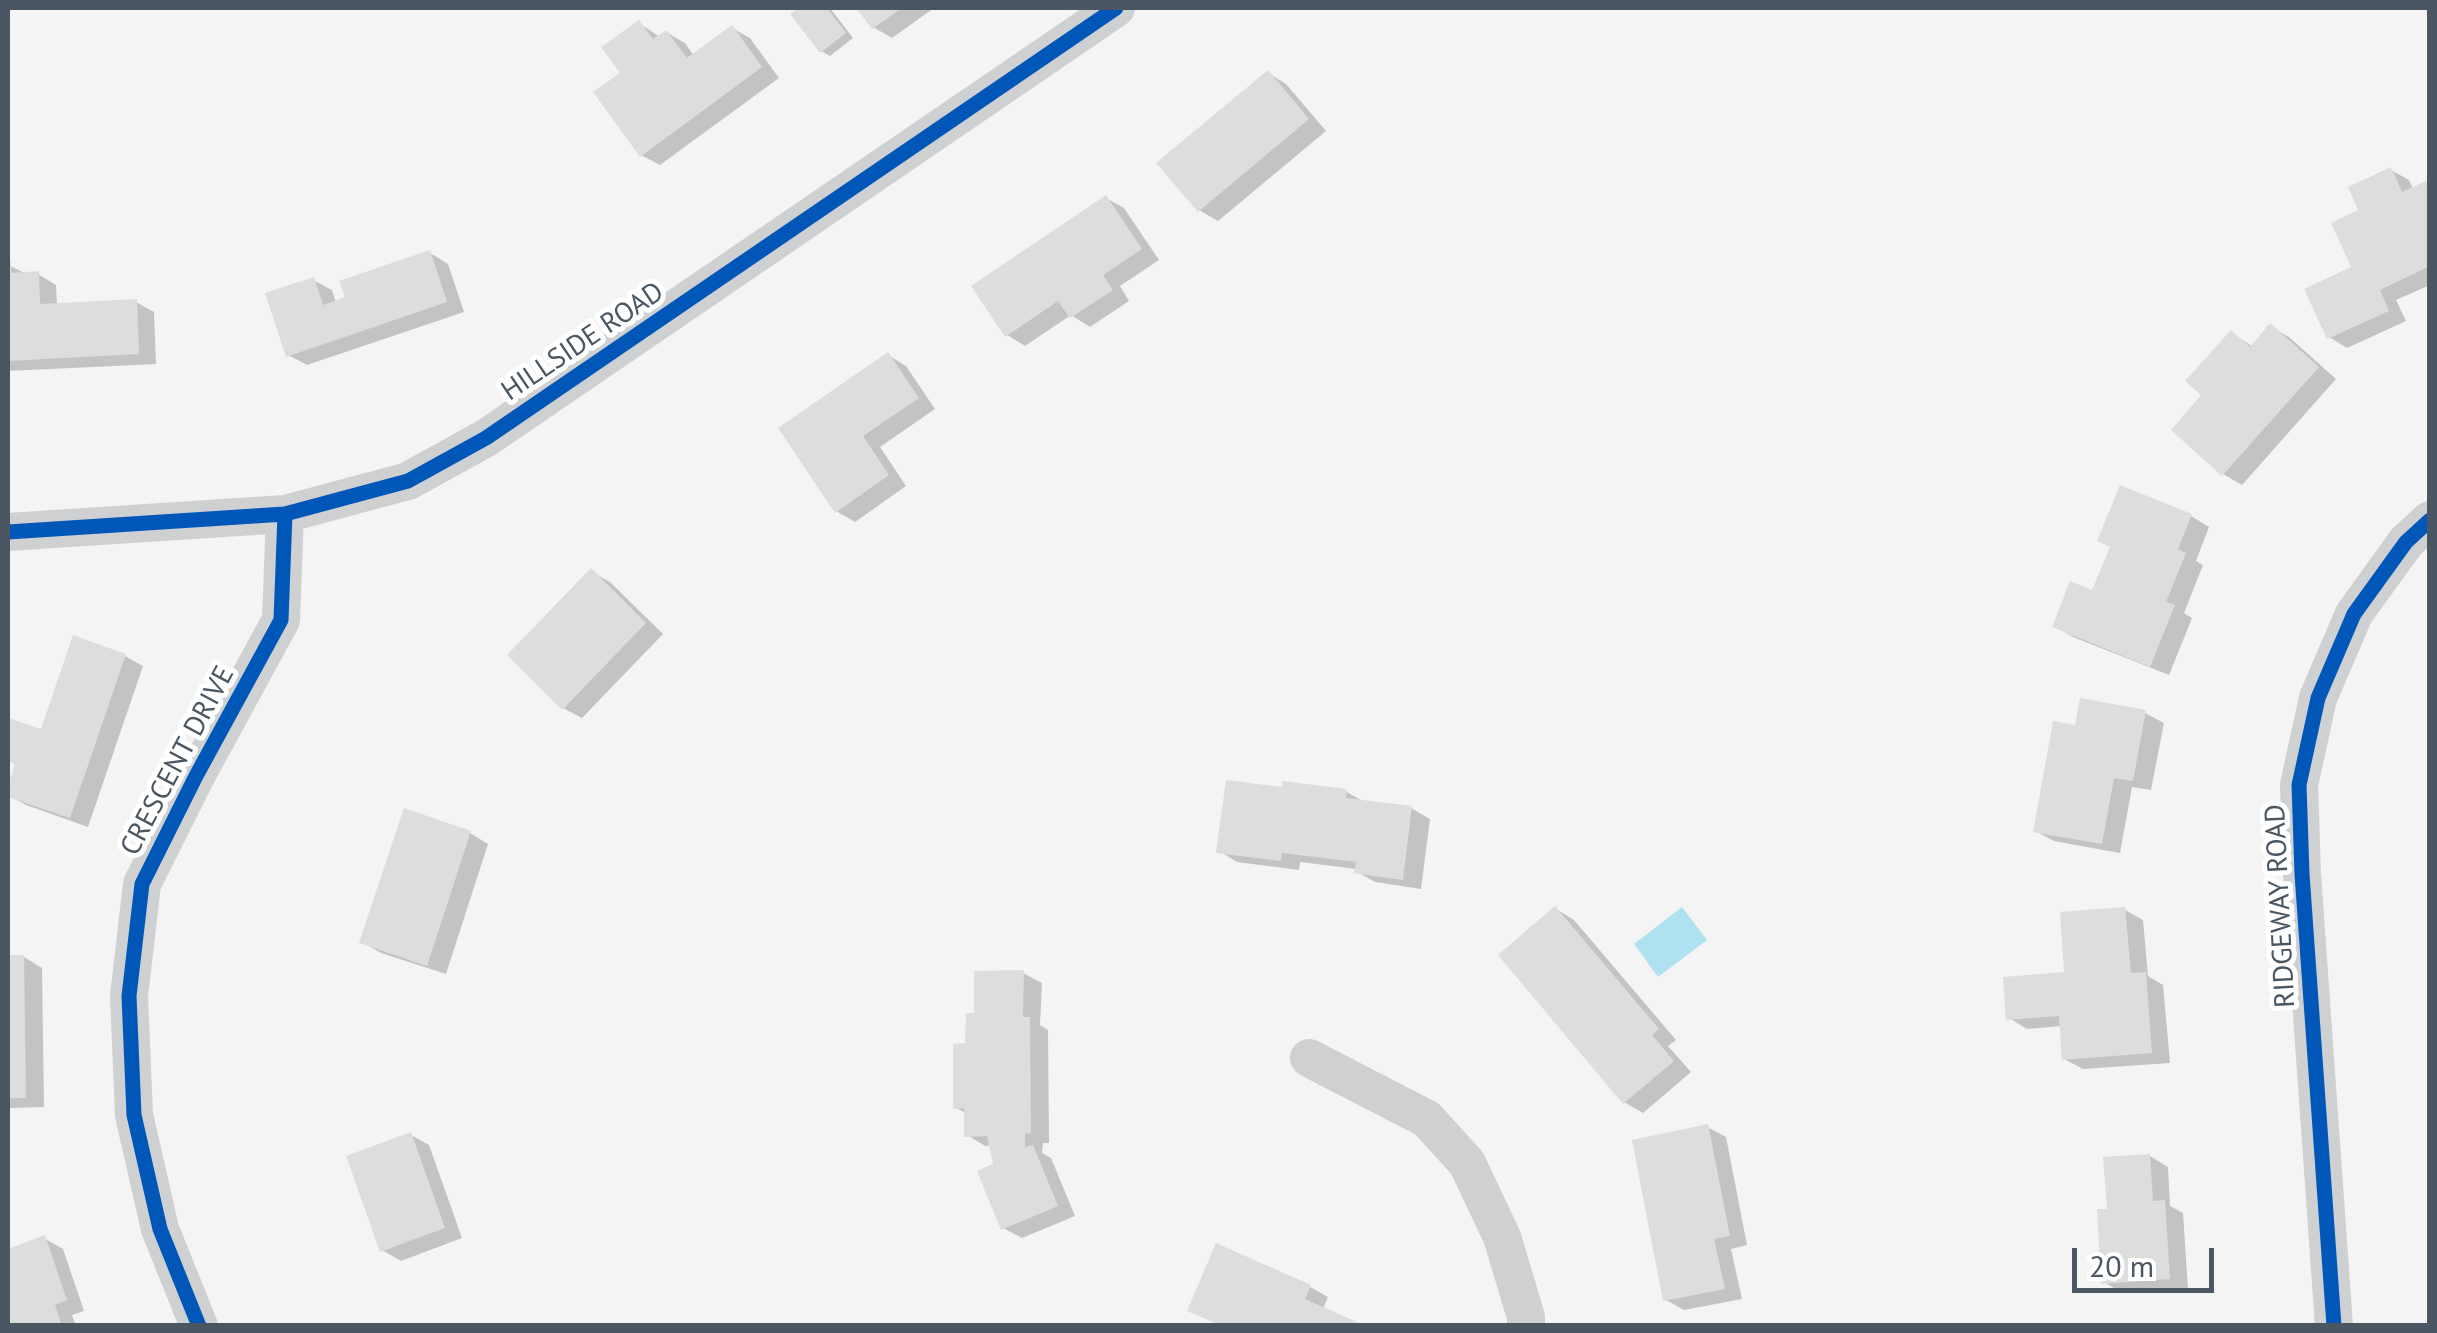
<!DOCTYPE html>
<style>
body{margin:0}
#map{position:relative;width:2437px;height:1333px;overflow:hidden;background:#f4f4f4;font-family:"PT Sans",sans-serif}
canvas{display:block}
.frame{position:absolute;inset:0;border:10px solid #4a5661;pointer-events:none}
.scale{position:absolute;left:2072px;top:1248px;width:142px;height:45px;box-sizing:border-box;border:5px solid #4a5661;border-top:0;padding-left:12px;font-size:30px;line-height:35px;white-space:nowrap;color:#4a5661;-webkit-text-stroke:8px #fff;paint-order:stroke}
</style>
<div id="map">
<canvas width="2437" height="1333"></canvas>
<div class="frame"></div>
<div class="scale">20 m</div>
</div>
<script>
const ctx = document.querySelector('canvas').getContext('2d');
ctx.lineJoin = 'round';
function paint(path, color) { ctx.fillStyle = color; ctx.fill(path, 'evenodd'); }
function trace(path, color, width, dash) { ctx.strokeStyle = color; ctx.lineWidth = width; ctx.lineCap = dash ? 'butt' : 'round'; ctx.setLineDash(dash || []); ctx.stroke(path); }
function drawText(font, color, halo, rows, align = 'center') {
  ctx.font = font + ' "PT Sans",sans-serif'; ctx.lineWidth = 10; ctx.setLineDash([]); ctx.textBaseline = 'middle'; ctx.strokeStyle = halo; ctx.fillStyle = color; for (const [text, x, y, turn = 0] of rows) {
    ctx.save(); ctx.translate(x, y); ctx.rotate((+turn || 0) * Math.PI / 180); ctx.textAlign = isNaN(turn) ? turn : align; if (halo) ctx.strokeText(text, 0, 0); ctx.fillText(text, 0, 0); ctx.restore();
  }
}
paint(new Path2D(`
 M 1682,907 L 1707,940 L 1658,977 L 1634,944 Z`), '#aee2f0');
paint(new Path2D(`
 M 802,8 L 830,8 L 853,38 L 830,56 L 821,51 L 794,14 Z
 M 859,8 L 934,8 L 892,38 L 873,27 Z
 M 639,23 L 660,37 L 666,32 L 685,43 L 694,56 L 732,28 L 750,38 L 779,78 L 660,165 L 641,155 L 623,74 Z
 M 1268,73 L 1286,84 L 1326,131 L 1218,221 L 1199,210 Z
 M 2391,170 L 2409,180 L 2413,189 L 2430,182 L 2430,285 L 2396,300 L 2406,321 L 2347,348 L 2329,337 L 2355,268 L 2362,212 Z
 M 1106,198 L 1124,208 L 1159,260 L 1120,286 L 1129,301 L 1090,327 L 1071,315 L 1025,346 L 1007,335 Z
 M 430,253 L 448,264 L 464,312 L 307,365 L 288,355 L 313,280 L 332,290 L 336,303 Z
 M 8,265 L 27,274 L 38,274 L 56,285 L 57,305 L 136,302 L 154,312 L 156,364 L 8,371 Z
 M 2271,327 L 2289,337 L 2336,379 L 2242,485 L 2223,474 L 2205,395 L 2232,333 L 2253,347 Z
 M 888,355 L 906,366 L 935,409 L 880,447 L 906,486 L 855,522 L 836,511 Z
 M 2122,488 L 2191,516 L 2209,527 L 2196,561 L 2203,565 L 2184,613 L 2192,618 L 2169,675 L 2073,637 L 2055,626 L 2094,593 L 2112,547 Z
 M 592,572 L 610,582 L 663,634 L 582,718 L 563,708 Z
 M 125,656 L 143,666 L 88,827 L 26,805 L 8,795 L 17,765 L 8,760 L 8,730 L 11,721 L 43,732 Z
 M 2145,713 L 2164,723 L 2151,790 L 2132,787 L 2120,853 L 2054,841 L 2035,831 L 2077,728 Z
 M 1284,790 L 1347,792 L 1366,803 L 1411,808 L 1430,819 L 1421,889 L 1375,882 L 1357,872 L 1357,869 L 1300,862 L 1299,870 L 1237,862 L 1219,851 Z
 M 470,833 L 488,844 L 446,974 L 381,953 L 362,942 Z
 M 1556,909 L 1574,920 L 1676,1040 L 1668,1046 L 1691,1072 L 1643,1113 L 1624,1102 Z
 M 2125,910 L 2143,920 L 2148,976 L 2163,985 L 2170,1063 L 2083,1069 L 2064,1059 L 2062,1026 L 2027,1029 L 2009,1018 L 2067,974 Z
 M 24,957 L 42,968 L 44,1107 L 8,1108 L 8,958 Z
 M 1023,973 L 1042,983 L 1040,1025 L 1048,1030 L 1049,1143 L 1043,1143 L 1042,1153 L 1051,1158 L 1075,1216 L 1022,1238 L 1003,1228 L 996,1166 L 992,1145 L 985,1146 L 967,1135 L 967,1114 L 955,1107 L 967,1045 L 977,1016 Z
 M 1707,1127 L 1726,1137 L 1747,1245 L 1731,1249 L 1742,1299 L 1684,1310 L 1666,1300 Z
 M 411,1135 L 429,1145 L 462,1238 L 401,1261 L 382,1250 Z
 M 2150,1156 L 2168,1167 L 2170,1206 L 2183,1213 L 2188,1289 L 2122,1293 L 2104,1282 L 2110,1211 Z
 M 44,1238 L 63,1249 L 84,1311 L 72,1315 L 76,1326 L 8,1326 L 8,1252 Z
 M 1310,1287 L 1328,1297 L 1323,1309 L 1221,1326 Z`), '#0003');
paint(new Path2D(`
 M 798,8 L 827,8 L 846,33 L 820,53 L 790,14 Z
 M 856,8 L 902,8 L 872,29 Z
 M 639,20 L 653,39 L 666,30 L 687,58 L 732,25 L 762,67 L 640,157 L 593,92 L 620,73 L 601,47 Z
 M 1268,70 L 1309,119 L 1198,212 L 1156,163 Z
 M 2391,167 L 2402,192 L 2430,179 L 2430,266 L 2380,290 L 2389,311 L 2327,339 L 2304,289 L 2351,267 L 2331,223 L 2358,210 L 2348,187 Z
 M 1106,195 L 1142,249 L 1103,275 L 1113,290 L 1070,318 L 1058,301 L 1005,337 L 971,286 Z
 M 430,250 L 447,302 L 286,357 L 265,293 L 314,277 L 323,305 L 345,297 L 339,281 Z
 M 8,262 L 11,262 L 11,273 L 39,271 L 40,304 L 137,299 L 139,354 L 8,361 Z
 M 2270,323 L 2319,367 L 2222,476 L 2171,430 L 2201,395 L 2185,381 L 2231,330 L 2250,347 Z
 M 888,352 L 919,398 L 863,436 L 889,475 L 835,513 L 778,428 Z
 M 2120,485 L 2192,514 L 2178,549 L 2186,553 L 2166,602 L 2175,605 L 2150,667 L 2052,627 L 2070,581 L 2092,590 L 2110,547 L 2097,541 Z
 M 591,568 L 646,623 L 562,710 L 507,655 Z
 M 73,635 L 126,654 L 70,818 L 8,797 L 8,786 L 15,763 L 8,760 L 8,723 L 9,718 L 41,729 Z
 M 2080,698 L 2146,710 L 2133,781 L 2114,778 L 2102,844 L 2033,832 L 2053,721 L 2075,725 Z
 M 1226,780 L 1282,787 L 1282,781 L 1347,789 L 1346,798 L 1412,806 L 1403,880 L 1354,873 L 1356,862 L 1282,853 L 1281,861 L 1216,853 Z
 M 404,808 L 471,831 L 427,966 L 359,943 Z
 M 1555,906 L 1659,1029 L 1652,1035 L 1674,1061 L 1623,1104 L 1498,955 Z
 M 2125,907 L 2131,973 L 2146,972 L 2152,1053 L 2062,1060 L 2059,1016 L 2006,1020 L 2003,977 L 2064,972 L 2060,912 Z
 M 8,955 L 24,955 L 26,1098 L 8,1098 Z
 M 1024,970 L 1023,1017 L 1030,1017 L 1031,1133 L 1025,1134 L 1025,1147 L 1033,1145 L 1058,1206 L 1001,1230 L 977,1171 L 993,1164 L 987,1136 L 964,1137 L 964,1108 L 953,1109 L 953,1044 L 965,1043 L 966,1013 L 974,1013 L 974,971 Z
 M 1708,1124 L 1730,1236 L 1714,1239 L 1725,1289 L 1663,1301 L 1632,1140 Z
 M 411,1132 L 445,1228 L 380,1252 L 346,1156 Z
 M 2150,1154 L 2153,1201 L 2165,1200 L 2170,1279 L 2101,1284 L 2097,1209 L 2107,1209 L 2103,1157 Z
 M 45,1235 L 67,1300 L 55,1305 L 62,1326 L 8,1326 L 8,1249 Z
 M 1216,1243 L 1311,1285 L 1305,1299 L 1366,1326 L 1222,1326 L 1187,1311 Z`), '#ddddde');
trace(new Path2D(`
 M 8,532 L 285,514 L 408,481 L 486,438 L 1116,8
 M 1309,1058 L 1427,1119 L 1467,1163 L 1502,1237 L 1526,1317 L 1526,1326
 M 199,1326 L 160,1229 L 134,1115 L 129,996 L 142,884 L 196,776 L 281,620 L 285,514
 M 2334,1326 L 2302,874 L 2299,785 L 2318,698 L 2354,614 L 2406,542 L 2430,520`), '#ced0d2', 38);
trace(new Path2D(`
 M 8,532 L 285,514 L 408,481 L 486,438 L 1116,8
 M 199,1326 L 160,1229 L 134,1115 L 129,996 L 142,884 L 196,776 L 281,620 L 285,514
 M 2334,1326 L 2302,874 L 2299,785 L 2318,698 L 2354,614 L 2406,542 L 2430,520`), '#0057b8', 15);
drawText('28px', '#4a5661', '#fff', [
 ["HILLSIDE ROAD",583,342,-34],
 ["CRESCENT DRIVE",178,761,-62],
 ["RIDGEWAY ROAD",2281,906,-93]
]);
</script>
